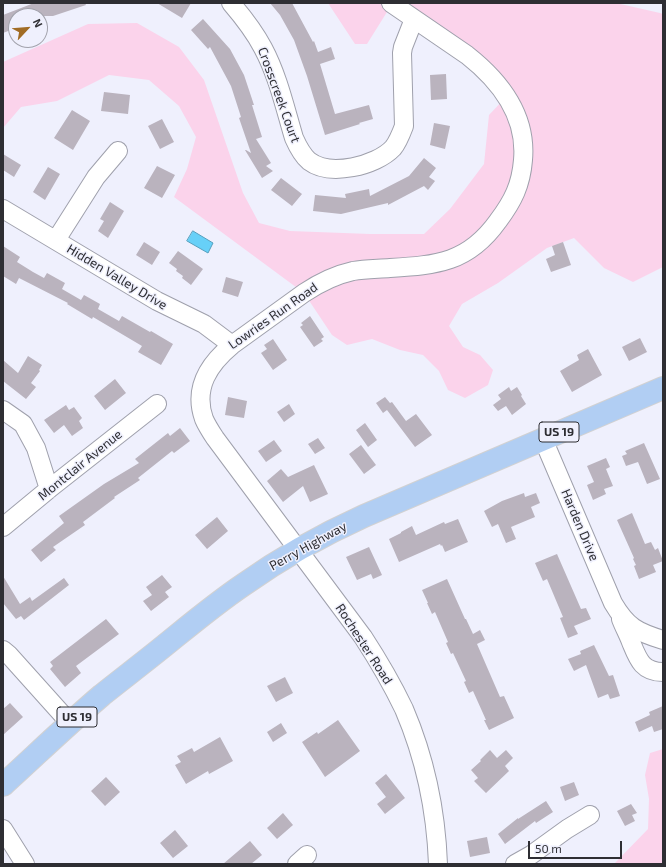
<!DOCTYPE html>
<style>
body{margin:0}
#map{position:relative;width:666px;height:867px;overflow:hidden;background:#eff0fd;font-family:"Exo 2",sans-serif}
canvas{display:block}
.frame{position:absolute;inset:0;border:4px solid #2e2e33;pointer-events:none}
.north{position:absolute;left:8px;top:8px;width:40px;height:40px;box-sizing:border-box;background:#eff0fd;border:1px solid #a2a2ac;border-radius:50%;rotate:64deg;font-size:11px;font-weight:700;line-height:16px;text-align:center;color:#2e2e33}
.north::after{content:'';display:block;margin:auto;width:14px;height:18px;background:#a16c25;clip-path:polygon(50% 0,100% 100%,50% 72%,0 100%)}
.scale{position:absolute;left:528px;top:841px;width:94px;height:18px;box-sizing:border-box;border:2px solid #2e2e33;border-top:0;padding-left:5px;font-size:12px;line-height:14px;white-space:nowrap;color:#2e2e33;-webkit-text-stroke:3px #eff0fd;paint-order:stroke}
</style>
<div id="map">
<canvas width="666" height="867"></canvas>
<div class="frame"></div>
<div class="north">N</div>
<div class="scale">50 m</div>
</div>
<script>
const ctx = document.querySelector('canvas').getContext('2d');
ctx.lineJoin = 'round';
function paint(path, color) { ctx.fillStyle = color; ctx.fill(path, 'evenodd'); }
function trace(path, color, width, dash) { ctx.strokeStyle = color; ctx.lineWidth = width; ctx.lineCap = dash ? 'butt' : 'round'; ctx.setLineDash(dash || []); ctx.stroke(path); }
function drawText(font, color, halo, rows, align = 'center') {
  ctx.font = font + ' "Exo 2",sans-serif'; ctx.lineWidth = 3; ctx.setLineDash([]); ctx.textBaseline = 'middle'; ctx.strokeStyle = halo; ctx.fillStyle = color; for (const [text, x, y, turn = 0] of rows) {
    ctx.save(); ctx.translate(x, y); ctx.rotate((+turn || 0) * Math.PI / 180); ctx.textAlign = isNaN(turn) ? turn : align; if (halo) ctx.strokeText(text, 0, 0); ctx.fillText(text, 0, 0); ctx.restore();
  }
}
paint(new Path2D(`
 M 328,3 L 616,3 L 660,13 L 663,14 L 663,267 L 633,282 L 604,268 L 574,238 L 547,248 L 498,283 L 462,304 L 449,326 L 463,347 L 480,355 L 493,370 L 488,385 L 465,398 L 448,390 L 439,371 L 423,355 L 400,350 L 372,339 L 347,345 L 332,335 L 304,293 L 174,197 L 187,169 L 196,137 L 179,106 L 149,80 L 109,75 L 57,101 L 21,107 L 3,128 L 3,62 L 88,24 L 137,23 L 179,47 L 204,80 L 243,193 L 259,223 L 290,231 L 370,234 L 424,234 L 450,209 L 484,164 L 489,115 L 507,96 L 392,4 L 367,44 L 355,44 Z
 M 663,749 L 663,864 L 614,864 L 648,829 L 649,799 L 645,775 L 650,753 Z`), '#fbd3eb');
const water = new Path2D(`
 M 193,231 L 213,243 L 208,253 L 187,241 Z`);
paint(water, '#67d0f8');
trace(water, '#569fbd', 1);
paint(new Path2D(`
 M 34,3 L 85,3 L 86,5 L 53,16 L 16,16 L 16,28 L 3,33 L 3,15 Z
 M 157,3 L 191,3 L 182,18 Z
 M 270,3 L 292,3 L 313,42 L 314,41 L 318,52 L 331,47 L 335,59 L 320,64 L 335,114 L 369,105 L 373,119 L 359,123 L 360,124 L 325,135 L 307,76 L 294,40 L 280,15 Z
 M 203,19 L 230,49 L 244,75 L 254,105 L 252,105 L 262,137 L 256,139 L 271,163 L 266,166 L 273,171 L 262,178 L 245,150 L 246,150 L 251,153 L 239,118 L 241,117 L 231,86 L 210,47 L 208,49 L 191,30 Z
 M 446,74 L 447,99 L 431,100 L 430,75 Z
 M 104,92 L 130,95 L 128,114 L 101,111 Z
 M 72,110 L 90,121 L 73,150 L 54,138 Z
 M 162,119 L 174,142 L 160,149 L 148,126 Z
 M 434,123 L 450,126 L 445,149 L 430,145 Z
 M 3,154 L 21,165 L 14,177 L 3,170 Z
 M 424,158 L 436,168 L 429,177 L 435,181 L 428,190 L 424,186 L 388,205 L 388,203 L 341,214 L 313,211 L 315,195 L 346,198 L 345,194 L 369,189 L 370,196 L 409,176 Z
 M 157,166 L 175,175 L 162,198 L 144,188 Z
 M 48,167 L 60,174 L 45,200 L 33,192 Z
 M 281,178 L 302,194 L 292,206 L 271,190 Z
 M 110,202 L 124,211 L 108,238 L 98,231 L 104,221 L 100,219 Z
 M 144,242 L 160,252 L 152,265 L 136,255 Z
 M 563,242 L 571,265 L 551,272 L 546,259 L 555,255 L 552,246 Z
 M 3,246 L 20,257 L 17,262 L 33,272 L 44,278 L 47,273 L 65,283 L 62,289 L 81,300 L 84,295 L 100,304 L 98,309 L 119,321 L 122,316 L 150,332 L 151,331 L 173,344 L 161,365 L 138,352 L 142,346 L 93,317 L 92,319 L 67,304 L 68,303 L 19,278 L 16,284 L 3,276 Z
 M 178,251 L 203,269 L 191,285 L 182,278 L 183,276 L 176,271 L 177,269 L 169,263 Z
 M 226,277 L 243,282 L 238,297 L 222,292 Z
 M 310,316 L 324,337 L 321,339 L 323,341 L 314,347 L 300,327 L 303,325 L 301,323 Z
 M 640,338 L 647,352 L 629,361 L 622,347 Z
 M 273,339 L 287,360 L 273,370 L 261,353 L 267,349 L 264,345 Z
 M 588,349 L 602,375 L 572,392 L 560,371 L 579,360 L 577,355 Z
 M 28,356 L 42,365 L 39,370 L 40,371 L 31,383 L 36,387 L 26,399 L 3,381 L 3,360 L 18,373 Z
 M 115,379 L 126,393 L 105,410 L 94,396 Z
 M 509,387 L 511,391 L 517,387 L 522,395 L 521,396 L 526,404 L 512,415 L 506,406 L 498,411 L 493,405 L 501,399 L 498,395 Z
 M 228,397 L 247,401 L 244,418 L 225,415 Z
 M 385,397 L 390,403 L 392,402 L 406,421 L 416,414 L 432,435 L 415,447 L 387,410 L 383,413 L 376,403 Z
 M 289,404 L 295,414 L 284,422 L 277,412 Z
 M 66,405 L 69,410 L 74,407 L 82,418 L 79,421 L 83,428 L 72,436 L 64,425 L 54,433 L 44,420 Z
 M 365,423 L 377,440 L 368,447 L 356,430 Z
 M 180,428 L 190,441 L 174,453 L 172,451 L 138,478 L 140,480 L 114,497 L 115,498 L 83,522 L 85,525 L 53,547 L 56,550 L 41,562 L 31,550 L 64,523 L 59,516 L 104,484 L 139,463 L 135,459 L 168,433 L 170,436 Z
 M 318,438 L 325,448 L 315,454 L 308,444 Z
 M 274,440 L 282,451 L 266,462 L 258,451 Z
 M 644,443 L 660,479 L 647,484 L 638,462 L 626,466 L 622,456 L 627,454 L 625,451 Z
 M 361,445 L 376,465 L 364,474 L 349,454 Z
 M 606,458 L 610,467 L 606,469 L 613,486 L 604,489 L 606,494 L 593,500 L 587,485 L 594,482 L 587,466 Z
 M 314,465 L 328,494 L 310,502 L 303,486 L 283,502 L 267,481 L 281,469 L 288,477 Z
 M 524,493 L 525,497 L 536,493 L 540,503 L 531,507 L 535,517 L 511,527 L 516,539 L 506,543 L 498,524 L 492,527 L 484,511 L 502,501 Z
 M 632,513 L 645,544 L 651,542 L 655,550 L 658,548 L 663,561 L 653,565 L 656,572 L 639,579 L 634,566 L 636,565 L 633,559 L 634,558 L 617,520 Z
 M 217,517 L 228,531 L 207,549 L 195,535 Z
 M 458,519 L 468,542 L 445,552 L 442,545 L 441,546 L 440,544 L 399,562 L 389,539 L 401,533 L 401,532 L 412,526 L 416,535 L 444,522 L 445,524 Z
 M 369,547 L 382,575 L 373,579 L 371,574 L 357,580 L 346,557 Z
 M 557,554 L 581,609 L 586,608 L 591,619 L 574,626 L 578,634 L 568,638 L 560,618 L 563,617 L 547,579 L 543,581 L 535,563 Z
 M 162,575 L 172,587 L 165,592 L 169,597 L 151,611 L 143,601 L 152,595 L 146,587 Z
 M 3,576 L 20,604 L 30,597 L 32,601 L 64,578 L 69,585 L 24,620 L 21,616 L 16,619 L 3,603 Z
 M 447,579 L 465,619 L 466,619 L 473,634 L 480,630 L 485,640 L 477,644 L 500,697 L 504,696 L 514,718 L 489,730 L 484,720 L 486,720 L 473,691 L 469,693 L 464,682 L 466,681 L 453,653 L 451,654 L 446,643 L 448,642 L 435,612 L 432,614 L 427,603 L 428,603 L 422,590 Z
 M 106,619 L 119,634 L 76,666 L 81,673 L 65,687 L 50,669 L 53,666 L 50,662 Z
 M 594,645 L 609,676 L 613,675 L 620,696 L 610,699 L 608,694 L 598,698 L 586,665 L 574,671 L 568,659 L 581,654 L 580,651 Z
 M 285,677 L 293,693 L 276,702 L 267,686 Z
 M 10,703 L 23,717 L 3,735 L 3,709 Z
 M 663,706 L 663,729 L 654,732 L 652,726 L 639,732 L 635,722 L 650,715 L 649,712 Z
 M 338,720 L 360,751 L 325,777 L 302,742 L 317,732 L 318,734 Z
 M 281,723 L 287,733 L 273,742 L 267,732 Z
 M 220,737 L 233,761 L 209,774 L 208,771 L 186,784 L 175,765 L 181,762 L 177,756 L 192,748 L 194,752 Z
 M 490,750 L 497,758 L 506,750 L 513,758 L 505,766 L 509,771 L 486,793 L 474,781 L 478,778 L 471,770 L 481,761 L 480,760 Z
 M 386,774 L 405,798 L 385,814 L 377,804 L 386,797 L 375,783 Z
 M 106,777 L 120,792 L 105,806 L 91,791 Z
 M 574,782 L 579,795 L 565,801 L 560,787 Z
 M 546,801 L 553,812 L 536,823 L 535,821 L 505,844 L 498,834 L 518,818 L 518,819 Z
 M 631,804 L 637,813 L 632,815 L 635,821 L 625,826 L 617,811 Z
 M 283,813 L 293,825 L 277,839 L 267,828 Z
 M 175,830 L 188,846 L 173,858 L 160,843 Z
 M 487,837 L 490,853 L 470,857 L 467,841 Z
 M 250,841 L 262,855 L 251,864 L 223,864 Z`), '#bab3be');
const minor = new Path2D(`
 M 231,3 C 243,17 254,31 263,48 C 278,76 285,108 294,138 C 298,147 302,155 309,161 C 330,177 376,166 393,148 C 398,142 401,134 404,126 L 402,53 L 403,47 L 414,19
 M 391,3 L 467,55 C 500,81 527,116 523,160 C 521,185 513,201 498,221 C 468,263 437,265 390,268 C 378,269 365,269 353,271 C 335,275 319,283 304,293 L 232,345 C 209,364 193,388 204,419 C 207,426 211,432 215,438 L 363,637 C 378,660 392,684 404,709 C 425,758 436,811 438,864
 M 3,209 L 157,301 L 204,324 L 232,345
 M 56,240 L 96,177 L 118,151
 M 3,410 L 23,424 L 36,448 L 49,489
 M 543,439 L 613,603 C 627,627 637,632 663,640
 M 3,527 L 49,489 L 157,404
 M 621,619 C 624,627 628,634 631,642 C 638,659 642,672 663,672
 M 3,650 L 9,655 L 70,723
 M 3,829 L 25,864
 M 297,864 L 307,855
 M 515,864 L 531,855 L 567,829 L 590,815`);
const major = new Path2D(`
 M 3,785 C 36,755 68,724 102,695 C 122,679 143,663 164,646 C 190,625 215,604 243,585 C 281,558 322,535 364,516 L 663,388`);
trace(minor, '#9fa0ac', 20);
trace(major, '#d1d1d2', 24);
trace(minor, '#fff', 18);
trace(major, '#b1cef3', 22);
for (const [x, y, w] of [
 [559,432,40],
 [77,717,40]
]) { const box = new Path2D(); box.roundRect(x - w / 2, y - 10, w, 20, 3); ctx.fillStyle = '#eff0fd'; ctx.fill(box); trace(box, '#2e2e33', 1); }
drawText('bold 12px', '#2e2e33', null, [
 ["US 19",559,432],
 ["US 19",77,717]
]);
drawText('13px', '#2e2e33', '#eff0fd', [
 ["Crosscreek Court",279,95,70],
 ["Hidden Valley Drive",117,277,31],
 ["Lowries Run Road",273,316,-35],
 ["Montclair Avenue",80,465,-39],
 ["Harden Drive",580,525,67],
 ["Perry Highway",308,546,-29],
 ["Rochester Road",364,644,57]
]);
</script>
